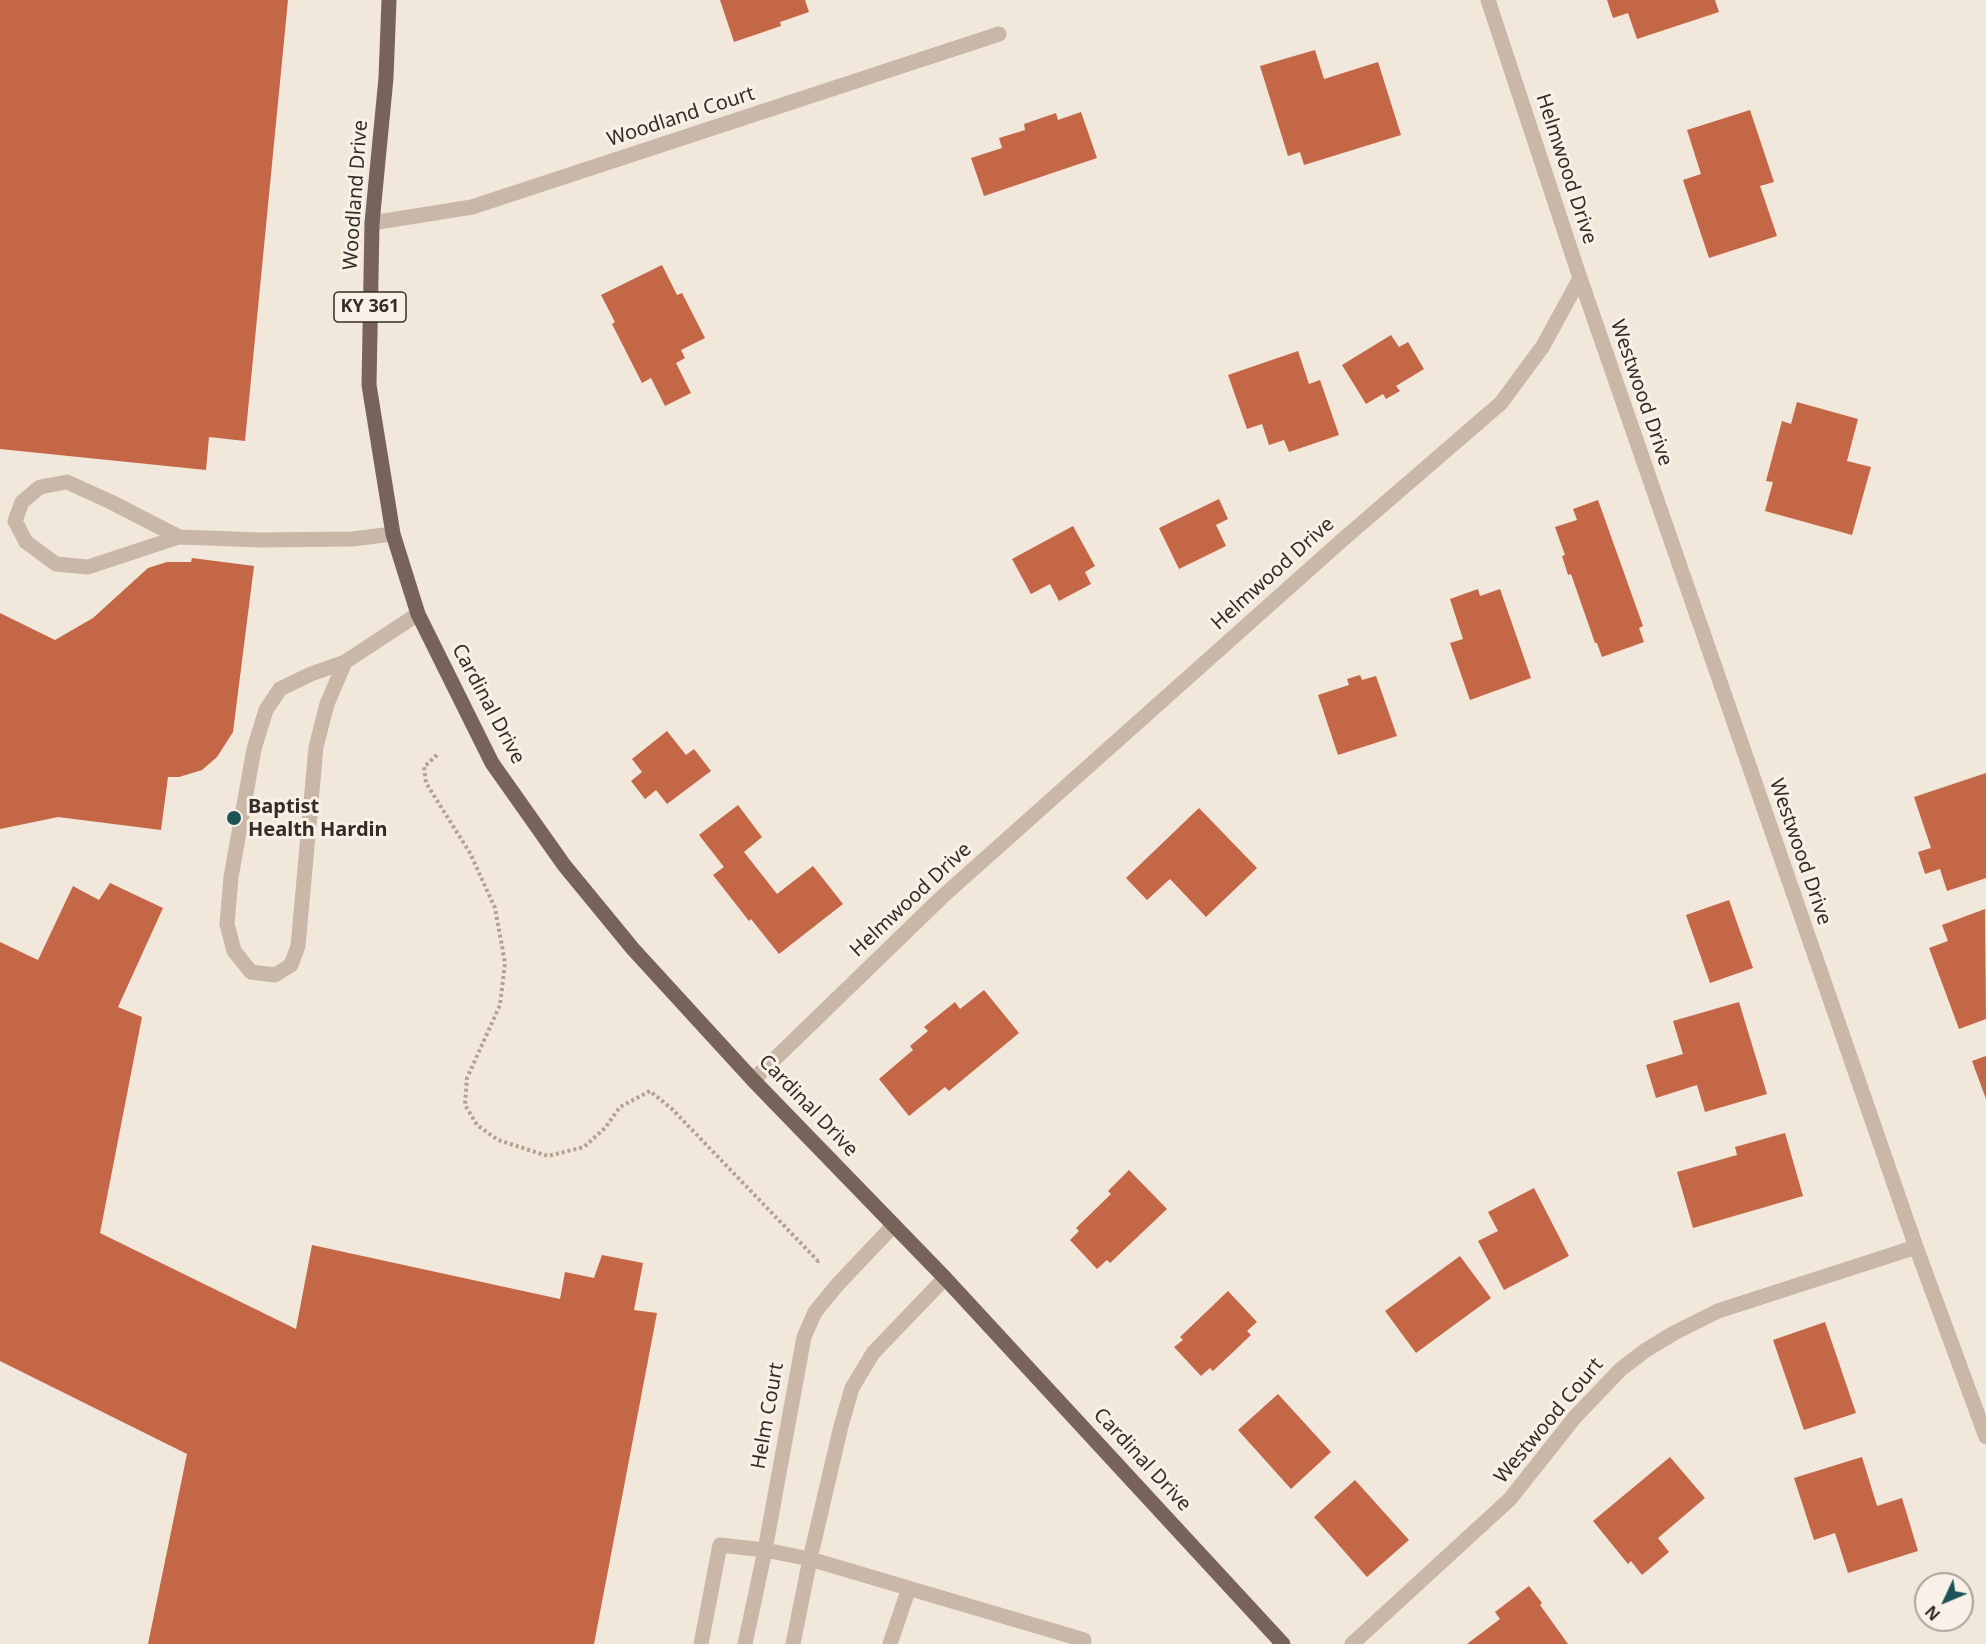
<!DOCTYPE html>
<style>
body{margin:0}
#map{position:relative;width:1986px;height:1644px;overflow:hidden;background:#f1e7db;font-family:"Noto Sans",sans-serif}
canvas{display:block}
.north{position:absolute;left:1914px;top:1572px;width:60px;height:60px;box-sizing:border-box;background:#f9f1e7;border:2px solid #aba29a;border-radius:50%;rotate:226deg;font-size:16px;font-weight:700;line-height:24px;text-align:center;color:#362c27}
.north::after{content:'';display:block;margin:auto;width:21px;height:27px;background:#1d5257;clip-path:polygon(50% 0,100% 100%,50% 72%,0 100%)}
</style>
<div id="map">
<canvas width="1986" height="1644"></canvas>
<div class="north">N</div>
</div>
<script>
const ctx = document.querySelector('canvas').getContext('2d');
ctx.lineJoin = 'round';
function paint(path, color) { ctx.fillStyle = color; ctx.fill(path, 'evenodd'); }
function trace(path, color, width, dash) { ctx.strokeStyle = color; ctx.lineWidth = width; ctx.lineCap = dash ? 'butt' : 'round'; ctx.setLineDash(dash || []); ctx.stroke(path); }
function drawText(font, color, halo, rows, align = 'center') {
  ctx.font = font + ' "Noto Sans",sans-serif'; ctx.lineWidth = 6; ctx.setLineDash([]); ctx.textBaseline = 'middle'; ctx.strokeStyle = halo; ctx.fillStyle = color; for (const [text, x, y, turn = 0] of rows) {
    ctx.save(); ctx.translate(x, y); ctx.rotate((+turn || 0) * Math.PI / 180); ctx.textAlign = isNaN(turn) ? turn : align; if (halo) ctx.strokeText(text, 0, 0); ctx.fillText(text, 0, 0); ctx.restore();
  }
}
paint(new Path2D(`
 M 0,0 L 288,0 L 245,441 L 209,437 L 206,470 L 0,449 Z
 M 720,0 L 805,0 L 809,12 L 780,22 L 781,26 L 734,42 Z
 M 1607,0 L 1715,0 L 1719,12 L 1637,39 L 1628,13 L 1613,18 Z
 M 1315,50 L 1324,79 L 1378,62 L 1401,135 L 1304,165 L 1300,152 L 1288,156 L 1260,66 Z
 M 1750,110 L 1774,182 L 1760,186 L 1777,236 L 1709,258 L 1683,180 L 1701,174 L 1687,130 Z
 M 1081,112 L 1097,158 L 984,196 L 971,158 L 1002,148 L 999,138 L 1025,130 L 1024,124 L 1056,113 L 1058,120 Z
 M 662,265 L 677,295 L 682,293 L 705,338 L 681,350 L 685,358 L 676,363 L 691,393 L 665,406 L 651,378 L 642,383 L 612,324 L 615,322 L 601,295 Z
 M 1391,335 L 1399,347 L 1408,342 L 1424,369 L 1396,386 L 1400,391 L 1386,399 L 1383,394 L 1366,404 L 1342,365 Z
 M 1298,351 L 1309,384 L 1320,380 L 1339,435 L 1289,452 L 1284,440 L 1269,445 L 1262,424 L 1247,429 L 1228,375 Z
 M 1797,402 L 1858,419 L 1847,461 L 1871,467 L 1852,535 L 1765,511 L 1773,482 L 1766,481 L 1782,421 L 1791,424 Z
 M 1219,499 L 1228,519 L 1216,525 L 1226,546 L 1179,569 L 1159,528 Z
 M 1598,500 L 1643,626 L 1639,628 L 1644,642 L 1602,657 L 1597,643 L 1595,643 L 1571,574 L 1568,575 L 1562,556 L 1565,555 L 1555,527 L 1577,520 L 1573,509 Z
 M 1073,526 L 1095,566 L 1085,572 L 1091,584 L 1059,601 L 1050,584 L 1031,594 L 1012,559 Z
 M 192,558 L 254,566 L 233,732 L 217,757 L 202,770 L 179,777 L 168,777 L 161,830 L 58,817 L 0,829 L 0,613 L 55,640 L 93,618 L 148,568 L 167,562 L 191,562 Z
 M 1478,589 L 1480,596 L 1500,589 L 1531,678 L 1470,700 L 1450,643 L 1463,639 L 1450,599 Z
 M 1360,675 L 1362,680 L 1376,676 L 1397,736 L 1338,755 L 1318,695 L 1349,685 L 1347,679 Z
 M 667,731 L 686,755 L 694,749 L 711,771 L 667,804 L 656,790 L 645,799 L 631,781 L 642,772 L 632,759 Z
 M 1986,773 L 1986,878 L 1947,891 L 1940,869 L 1925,874 L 1918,852 L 1931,848 L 1914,797 Z
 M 738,805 L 762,837 L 744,852 L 777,894 L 813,866 L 843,904 L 779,954 L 751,919 L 749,921 L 713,875 L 724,867 L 699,835 Z
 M 1199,808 L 1257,868 L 1206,917 L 1170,879 L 1147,900 L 1126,878 Z
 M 110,883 L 163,908 L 118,1007 L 142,1017 L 100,1233 L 296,1329 L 312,1245 L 560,1299 L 565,1272 L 594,1278 L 602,1255 L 643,1263 L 634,1310 L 657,1313 L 594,1644 L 148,1644 L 187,1454 L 0,1361 L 0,942 L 38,960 L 73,886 L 99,900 Z
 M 1729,900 L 1753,968 L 1710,983 L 1686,915 Z
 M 1985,909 L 1986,1019 L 1959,1029 L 1929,948 L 1948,941 L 1942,925 Z
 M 984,990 L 1019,1033 L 949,1091 L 945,1087 L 909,1116 L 879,1079 L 913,1050 L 910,1046 L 928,1031 L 924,1027 L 955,1002 L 960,1009 Z
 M 1739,1002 L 1767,1094 L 1705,1112 L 1697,1085 L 1656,1098 L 1646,1065 L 1683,1054 L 1673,1021 Z
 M 1986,1056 L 1986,1099 L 1972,1061 Z
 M 1785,1133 L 1803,1196 L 1693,1228 L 1677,1172 L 1737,1155 L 1735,1147 Z
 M 1129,1170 L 1167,1209 L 1110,1263 L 1107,1260 L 1097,1269 L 1070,1240 L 1079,1231 L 1076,1228 L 1111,1194 L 1108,1191 Z
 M 1534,1188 L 1569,1256 L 1504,1290 L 1478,1241 L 1498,1231 L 1488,1212 Z
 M 1460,1256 L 1491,1298 L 1416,1353 L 1385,1311 Z
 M 1228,1291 L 1257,1322 L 1247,1331 L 1251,1335 L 1213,1371 L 1210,1368 L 1201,1376 L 1174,1347 L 1183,1340 L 1180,1337 Z
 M 1825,1322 L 1856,1413 L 1804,1430 L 1773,1340 Z
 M 1278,1394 L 1331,1452 L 1291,1489 L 1238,1430 Z
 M 1670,1457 L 1705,1498 L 1658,1538 L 1669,1552 L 1642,1575 L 1631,1561 L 1628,1564 L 1593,1521 Z
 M 1862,1457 L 1877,1506 L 1902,1498 L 1918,1551 L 1848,1573 L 1835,1533 L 1814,1540 L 1794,1478 Z
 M 1355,1480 L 1409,1540 L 1367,1577 L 1314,1517 Z
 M 1529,1586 L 1542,1603 L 1540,1605 L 1568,1644 L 1467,1644 L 1500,1619 L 1495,1612 Z`), '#c46746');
trace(new Path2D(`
 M 437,755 L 424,767 L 426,783 L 470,853 L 495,908 L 505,963 L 500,1005 L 467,1078 L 465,1105 L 477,1125 L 498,1140 L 548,1156 L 584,1147 L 605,1128 L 620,1107 L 650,1091 L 672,1109 L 818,1261 L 820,1259`), '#b5a191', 4, [3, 3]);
trace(new Path2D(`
 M 179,537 L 111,502 L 67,482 L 40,487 L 22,502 L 15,521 L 26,542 L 56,564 L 88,567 L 179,537 L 260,540 L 352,539 L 393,534
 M 345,662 L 327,704 L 316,747 L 298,946 L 291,965 L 275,975 L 251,972 L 234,951 L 227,924 L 231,877 L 254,749 L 266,710 L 280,689 L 311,674 L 345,662 L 418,614
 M 701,1644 L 720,1545 L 765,1550 L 810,1559 L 1084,1640 L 1083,1644
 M 745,1644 L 765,1550 L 804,1337 L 815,1312 L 838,1284 L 894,1225
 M 793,1644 L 810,1559 L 841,1426 L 852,1388 L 873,1353 L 945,1278
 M 890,1644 L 909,1588`), '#c9b7a7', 15);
trace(new Path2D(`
 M 372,223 L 472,207 L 999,34
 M 1580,278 L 1916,1247 L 1986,1437
 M 753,1080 L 942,897 L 1340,542 L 1501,403 L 1543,346 L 1580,278 L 1488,0
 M 1352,1644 L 1510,1499 L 1575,1417 L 1621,1369 L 1646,1350 L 1674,1333 L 1718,1311 L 1916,1247`), '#c9b7a7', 15);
trace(new Path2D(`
 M 389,0 L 386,78 L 372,223 L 369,385 L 393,534 L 418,614 L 492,763 L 564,865 L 633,949 L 753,1080 L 945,1278 L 1283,1644`), '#776359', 15);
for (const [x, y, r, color] of [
 [234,818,8,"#1d5257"]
]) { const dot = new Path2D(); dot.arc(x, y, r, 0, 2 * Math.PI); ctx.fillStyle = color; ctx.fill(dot); trace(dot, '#f9f1e7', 2); }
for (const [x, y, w] of [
 [370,307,72]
]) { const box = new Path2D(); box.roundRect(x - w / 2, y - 15, w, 30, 4.5); ctx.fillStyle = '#f9f1e7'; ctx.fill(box); trace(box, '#362c27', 1.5); }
drawText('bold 18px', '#362c27', null, [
 ["KY 361",370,307]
]);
drawText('20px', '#362c27', '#f9f1e7', [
 ["Woodland Court",681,117,-18],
 ["Helmwood Drive",1566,169,72],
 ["Woodland Drive",356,195,-86],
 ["Westwood Drive",1641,393,71],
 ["Helmwood Drive",1273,574,-42],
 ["Cardinal Drive",488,704,62],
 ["Westwood Drive",1800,852,71],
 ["Helmwood Drive",911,900,-43],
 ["Cardinal Drive",808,1106,46],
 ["Helm Court",768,1416,-80],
 ["Westwood Court",1549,1421,-50],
 ["Cardinal Drive",1142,1460,47]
]);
drawText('bold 20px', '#362c27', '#f9f1e7', [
 ["Baptist",248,807],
 ["Health Hardin",248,830]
], 'left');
</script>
